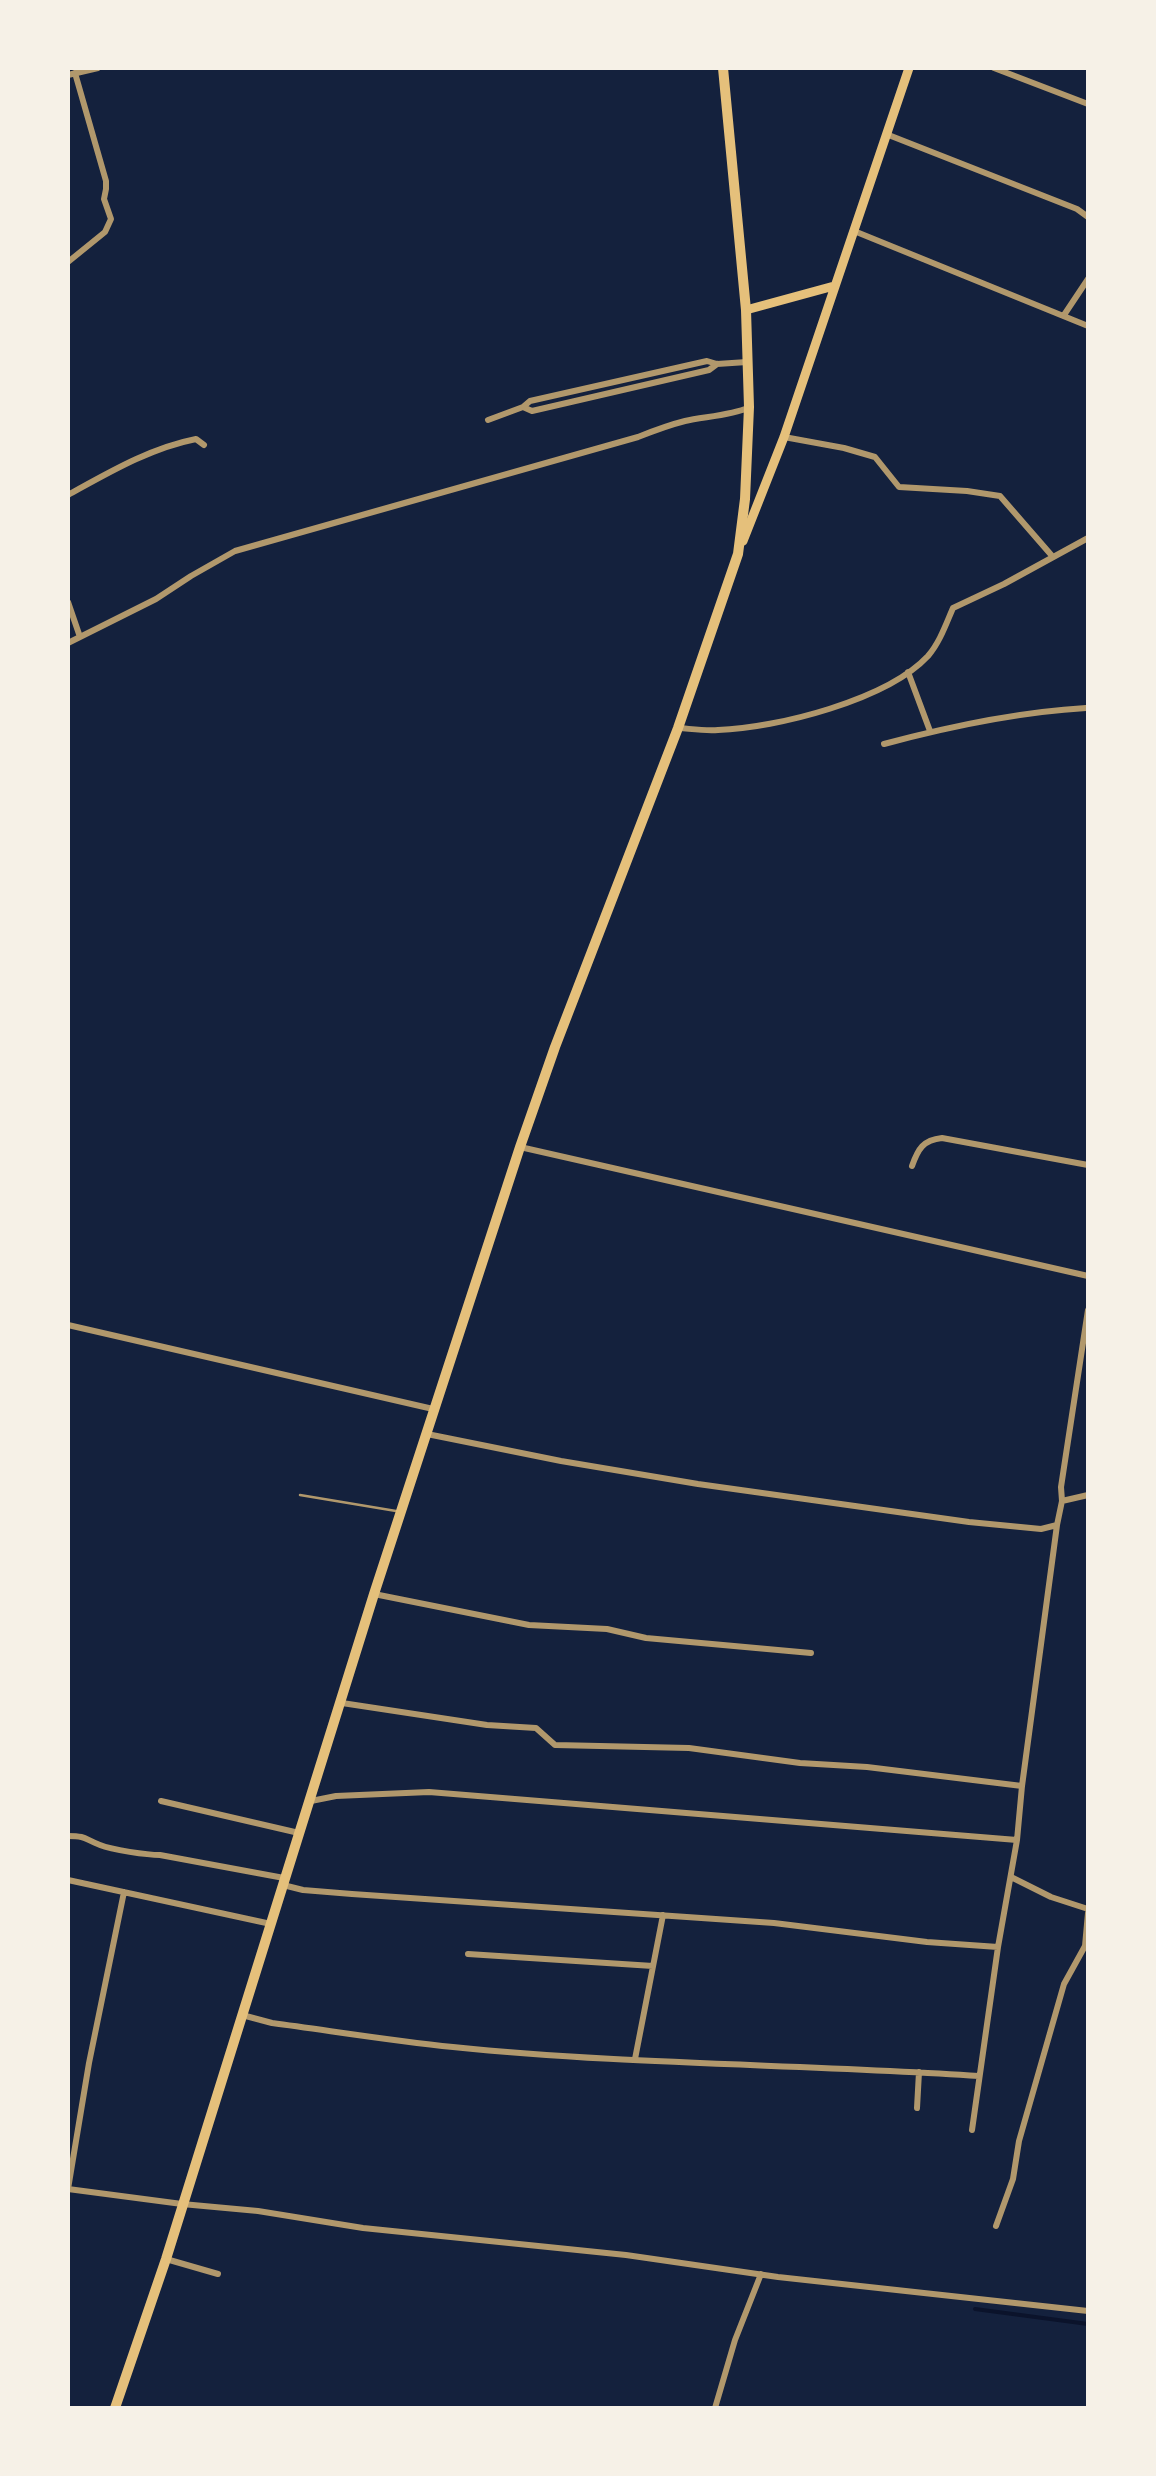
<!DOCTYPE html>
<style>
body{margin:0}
#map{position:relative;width:1156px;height:2476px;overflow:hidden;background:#14213d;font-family:"IBM Plex Sans",sans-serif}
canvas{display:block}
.frame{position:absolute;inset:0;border:70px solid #f6f1e7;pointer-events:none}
</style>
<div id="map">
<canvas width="1156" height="2476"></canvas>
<div class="frame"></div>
</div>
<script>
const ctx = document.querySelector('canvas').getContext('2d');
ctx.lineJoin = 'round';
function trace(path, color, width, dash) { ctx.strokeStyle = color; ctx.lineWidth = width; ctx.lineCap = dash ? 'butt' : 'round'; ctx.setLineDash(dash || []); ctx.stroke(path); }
trace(new Path2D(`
 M 975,2309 L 1088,2324`), '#0b132b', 4);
trace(new Path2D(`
 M 300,1495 L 396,1511`), '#b1986c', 2.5);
trace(new Path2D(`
 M 994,68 L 1088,104
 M 68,75 L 98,68
 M 886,134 L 1077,209 L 1088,217
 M 854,231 L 1088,326
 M 68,262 L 105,232 L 111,219 L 104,199 L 106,189 L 106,181 L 75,73
 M 1064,315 L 1088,279
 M 523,407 L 532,411 L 709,370 L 717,364
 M 488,420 L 523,407 L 530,401 L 707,361 L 717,364 L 747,362
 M 784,437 L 844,448 L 875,457 L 899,487 L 967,491 L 1000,496 L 1053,557
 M 68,495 C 108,473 150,448 196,439 L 204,445
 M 68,602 L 80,637
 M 68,643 L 156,599 L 191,576 L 235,551 L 638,437 C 653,431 669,425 685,421 C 703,417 732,415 748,408
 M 908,672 L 930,731
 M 679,728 C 692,729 705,731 718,730 C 777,728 887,700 928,656 C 940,642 946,624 953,608 L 1004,584 L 1088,538
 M 884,744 C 951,726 1017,712 1086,708
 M 520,1147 L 1088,1276
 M 912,1166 C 918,1149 923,1140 942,1138 L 1088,1165
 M 68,1325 L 433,1409
 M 427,1434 L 561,1461 L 698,1484 L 969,1522 L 1041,1529 L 1057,1525 L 1062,1501 L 1088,1495
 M 1062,1501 L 1061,1487 L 1088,1310
 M 374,1594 L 529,1625 L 607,1629 L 646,1638 L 811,1653
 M 342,1703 L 487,1725 L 536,1728 L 555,1745 L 689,1748 L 800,1763 L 867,1767 L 1022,1786
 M 161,1801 L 299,1833
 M 311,1801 L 336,1796 L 429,1792 L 1017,1840
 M 68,1836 C 87,1836 84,1839 100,1845 C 112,1850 147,1855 160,1855 L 284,1878
 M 1011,1877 L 1051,1897 L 1088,1909
 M 68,1880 L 271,1924
 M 283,1885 L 303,1890 L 352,1894 L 774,1923 L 927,1942 L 998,1947
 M 468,1954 L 653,1966
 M 242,2015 L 272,2023 C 332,2031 393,2041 453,2047 C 628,2065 804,2064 979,2076
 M 635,2059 L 663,1915
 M 917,2108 L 919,2072
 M 972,2130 L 998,1947 L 1017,1840 L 1022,1786 L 1057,1525
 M 68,2189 L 182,2204 L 258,2211 L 363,2228 L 626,2255 L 778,2277 L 1088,2311
 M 68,2189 L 89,2063 L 124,1892
 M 996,2226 L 1013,2179 L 1019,2141 L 1064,1984 L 1085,1946 L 1088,1913
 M 166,2259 L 218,2274
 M 715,2408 L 735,2340 L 761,2274`), '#b1986c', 6);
trace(new Path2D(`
 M 746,310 L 834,286
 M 743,541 L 784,437 L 909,68`), '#e5c07b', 9);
trace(new Path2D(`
 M 115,2408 L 166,2259 L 374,1594 L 520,1147 L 555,1047 L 678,728 L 738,554 L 745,499 L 749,407 L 746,310 L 723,68`), '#e5c07b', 10);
</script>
